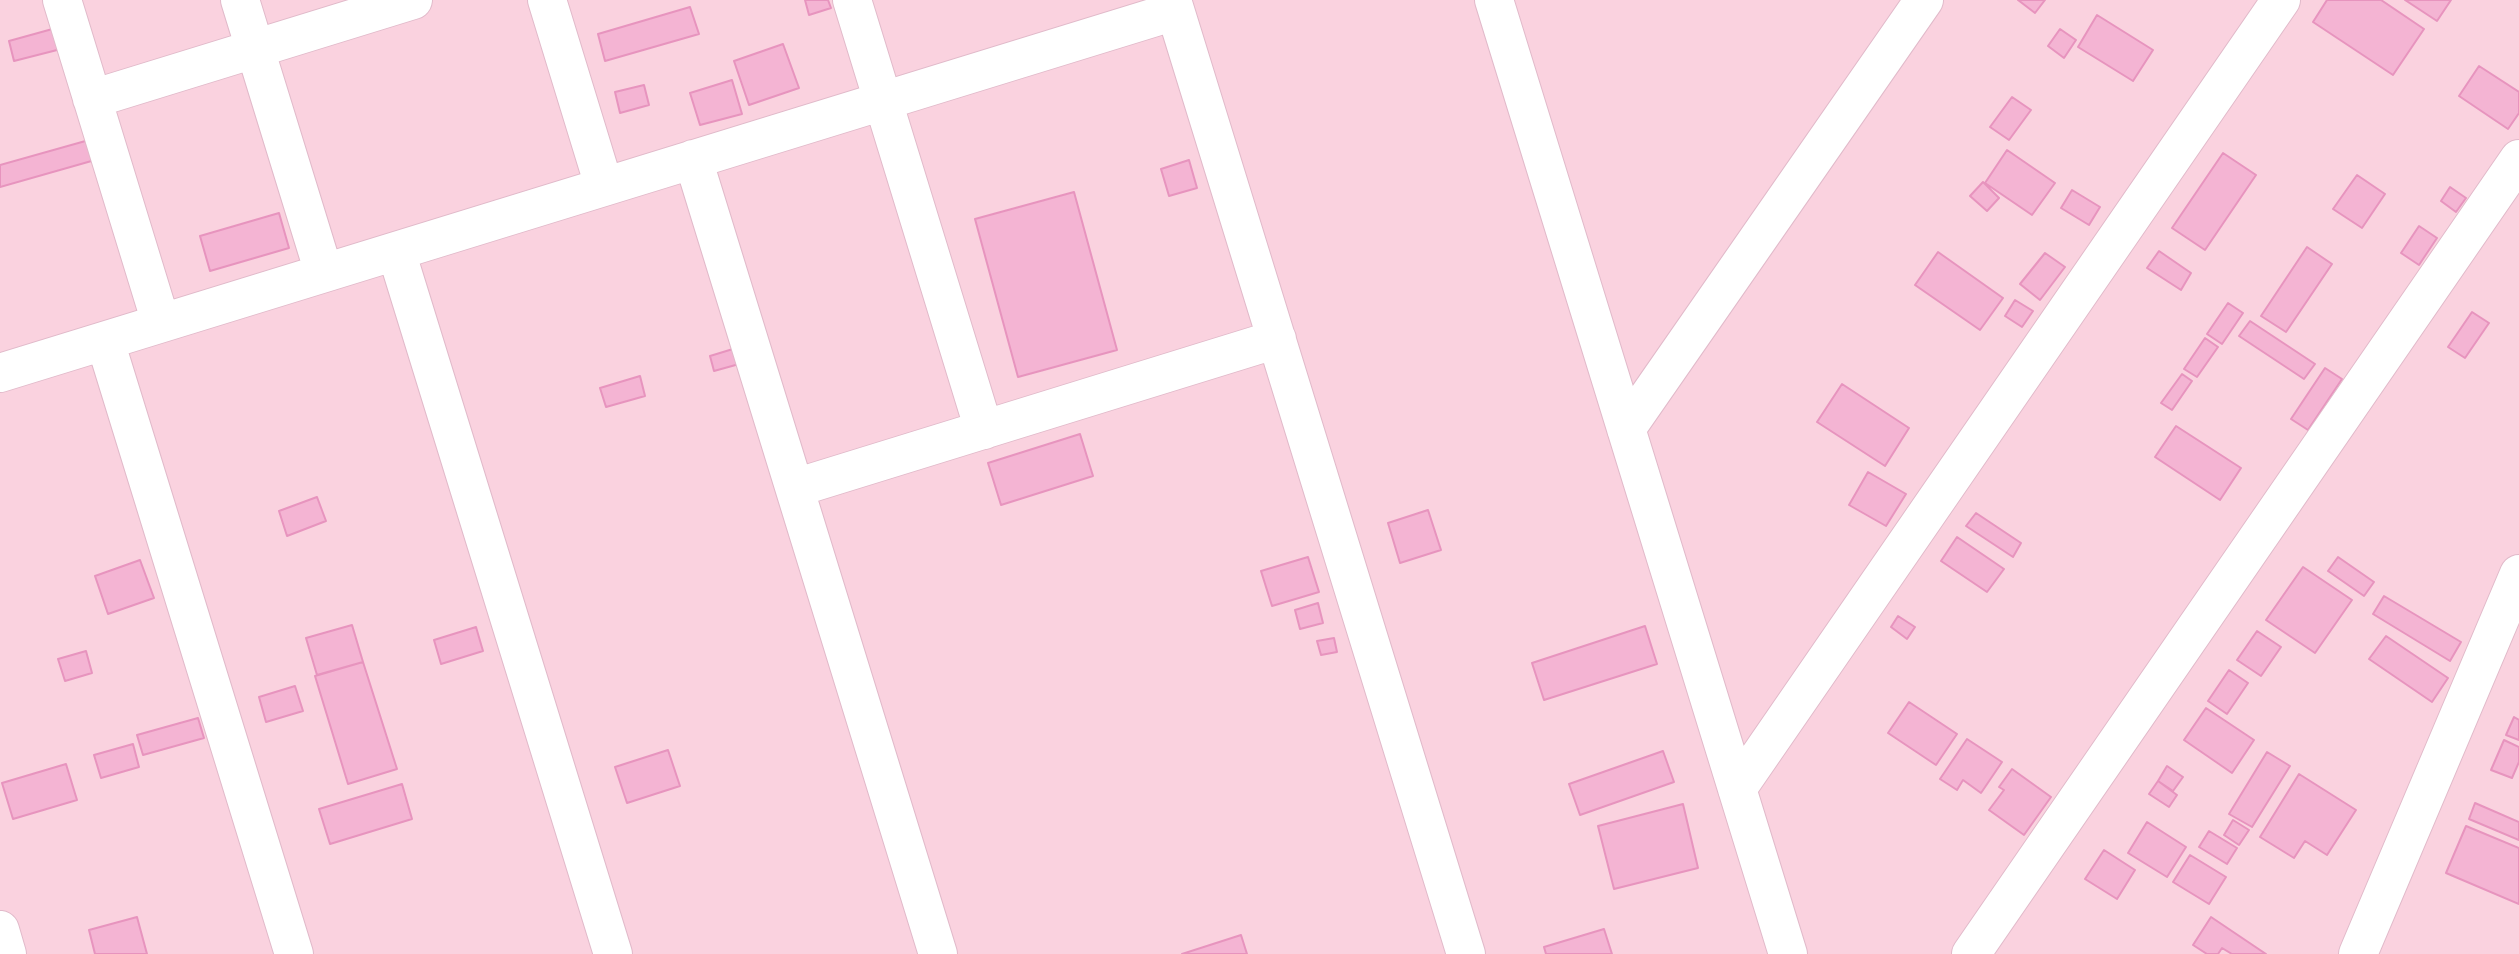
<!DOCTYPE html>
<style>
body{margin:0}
canvas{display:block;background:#fddee6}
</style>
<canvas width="2519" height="954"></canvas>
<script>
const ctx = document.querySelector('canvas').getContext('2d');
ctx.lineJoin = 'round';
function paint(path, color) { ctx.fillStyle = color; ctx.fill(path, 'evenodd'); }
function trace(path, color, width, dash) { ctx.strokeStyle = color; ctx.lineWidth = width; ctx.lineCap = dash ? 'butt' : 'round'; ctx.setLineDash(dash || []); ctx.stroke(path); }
paint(new Path2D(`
 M 0,0 L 2519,0 L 2519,954 L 0,954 Z`), '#fad2df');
const building = new Path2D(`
 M 805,0 L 828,0 L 831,8 L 809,15 Z
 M 2018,0 L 2045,0 L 2035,13 Z
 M 2327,0 L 2381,0 L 2424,29 L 2393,75 L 2313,22 Z
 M 2405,0 L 2451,0 L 2437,21 Z
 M 690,7 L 699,34 L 605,61 L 598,34 Z
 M 2097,15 L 2153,50 L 2133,81 L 2078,47 Z
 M 56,28 L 61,49 L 14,61 L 9,41 Z
 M 2060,29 L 2076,40 L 2064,58 L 2048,46 Z
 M 783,44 L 799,88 L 749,105 L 734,61 Z
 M 2479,66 L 2519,92 L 2519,113 L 2508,129 L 2459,96 Z
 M 732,80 L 742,114 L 700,125 L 690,93 Z
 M 644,85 L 649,105 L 620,113 L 615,92 Z
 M 2012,97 L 2031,110 L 2009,140 L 1990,127 Z
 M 89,140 L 95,160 L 0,187 L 0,165 Z
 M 2007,150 L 2055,183 L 2032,215 L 1985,183 Z
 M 2223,153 L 2256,175 L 2205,250 L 2172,228 Z
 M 1189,160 L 1197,188 L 1169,196 L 1161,169 Z
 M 2357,175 L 2385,194 L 2362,228 L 2333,209 Z
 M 1983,182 L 1999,198 L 1987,211 L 1970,196 Z
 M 2450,187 L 2466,198 L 2456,212 L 2441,201 Z
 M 2072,190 L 2100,207 L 2089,225 L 2061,208 Z
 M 1074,192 L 1117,350 L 1018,377 L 975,219 Z
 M 279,213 L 289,248 L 210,271 L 200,236 Z
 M 2419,226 L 2437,238 L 2419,265 L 2401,253 Z
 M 2307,247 L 2332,264 L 2286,332 L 2261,316 Z
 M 2159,251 L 2191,273 L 2181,290 L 2147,268 Z
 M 1938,252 L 2003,298 L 1980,330 L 1915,285 Z
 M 2045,253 L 2065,267 L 2040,300 L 2020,284 Z
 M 2015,300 L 2033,311 L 2022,327 L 2005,316 Z
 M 2228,303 L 2243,313 L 2222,344 L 2207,334 Z
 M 2472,312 L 2489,323 L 2465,358 L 2448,347 Z
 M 2250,321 L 2315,364 L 2304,379 L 2239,336 Z
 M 2205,338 L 2218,347 L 2197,377 L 2184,369 Z
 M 746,345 L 750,361 L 714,371 L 710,356 Z
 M 2325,368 L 2342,379 L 2308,430 L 2291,419 Z
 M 2182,374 L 2192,381 L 2172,410 L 2161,403 Z
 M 640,376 L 645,396 L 606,407 L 600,388 Z
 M 1842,384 L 1909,428 L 1885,466 L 1817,422 Z
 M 2176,426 L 2241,468 L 2220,500 L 2155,457 Z
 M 1080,434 L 1093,476 L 1001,505 L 988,463 Z
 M 1868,472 L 1906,494 L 1886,526 L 1849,505 Z
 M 317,497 L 326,521 L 287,536 L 279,511 Z
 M 1428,510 L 1441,550 L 1400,563 L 1388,523 Z
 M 1976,513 L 2021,543 L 2013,557 L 1966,526 Z
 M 1957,537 L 2004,569 L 1987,592 L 1941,561 Z
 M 1308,557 L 1319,592 L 1272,606 L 1261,571 Z
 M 2338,557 L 2374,582 L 2364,596 L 2328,571 Z
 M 140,560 L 154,598 L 108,614 L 95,576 Z
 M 2303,567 L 2352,600 L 2315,653 L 2266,620 Z
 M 2384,596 L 2461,642 L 2450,661 L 2373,614 Z
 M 1318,603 L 1323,623 L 1300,629 L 1295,610 Z
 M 1898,616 L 1915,627 L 1907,639 L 1891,627 Z
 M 352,625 L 363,662 L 317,675 L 306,638 Z
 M 1645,626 L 1657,664 L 1544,700 L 1532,663 Z
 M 476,627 L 483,651 L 441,664 L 434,640 Z
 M 2257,631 L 2281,647 L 2261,676 L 2237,660 Z
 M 2386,636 L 2448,678 L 2432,702 L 2369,659 Z
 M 1334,638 L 1337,652 L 1321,655 L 1317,641 Z
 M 86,651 L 92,673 L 65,681 L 58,659 Z
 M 363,662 L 397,769 L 348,784 L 315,676 Z
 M 2229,670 L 2248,683 L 2227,714 L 2208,701 Z
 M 295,686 L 303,711 L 266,722 L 259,697 Z
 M 1909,702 L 1957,734 L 1936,765 L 1888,733 Z
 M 2206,708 L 2254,740 L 2232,773 L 2184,740 Z
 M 2514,717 L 2519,720 L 2519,740 L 2506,735 Z
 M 198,718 L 204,738 L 143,755 L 137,735 Z
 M 1967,739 L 2002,762 L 1981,793 L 1963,780 L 1957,790 L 1940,779 Z
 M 2504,740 L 2519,747 L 2519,762 L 2512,778 L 2491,770 Z
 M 133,744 L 139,767 L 101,778 L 94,755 Z
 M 668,750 L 680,786 L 627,803 L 615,767 Z
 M 1663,751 L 1674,782 L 1580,815 L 1569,784 Z
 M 2267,752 L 2290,766 L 2252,827 L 2229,814 Z
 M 66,764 L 77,800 L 13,819 L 2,783 Z
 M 2167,766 L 2183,777 L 2173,791 L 2158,781 Z
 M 2012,769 L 2051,797 L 2024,835 L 1989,810 L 2004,790 L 1999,787 Z
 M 2299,774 L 2356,810 L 2327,855 L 2305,841 L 2294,858 L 2260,837 Z
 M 2158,781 L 2177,795 L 2169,807 L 2149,794 Z
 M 402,784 L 412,819 L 330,844 L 319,809 Z
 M 2475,803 L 2519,822 L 2519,840 L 2469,819 Z
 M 1683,804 L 1698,868 L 1614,889 L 1598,826 Z
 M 2233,820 L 2249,830 L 2239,845 L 2224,835 Z
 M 2147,822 L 2186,847 L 2167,877 L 2128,853 Z
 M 2466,826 L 2519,848 L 2519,904 L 2446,873 Z
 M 2209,831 L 2237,848 L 2227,864 L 2199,847 Z
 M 2104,850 L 2135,870 L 2117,899 L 2085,879 Z
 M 2190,855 L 2226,877 L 2209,904 L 2173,882 Z
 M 137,917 L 147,954 L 95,954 L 89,930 Z
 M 2211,917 L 2266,954 L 2232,954 L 2222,948 L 2218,954 L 2207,954 L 2193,945 Z
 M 1604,929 L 1612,954 L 1546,954 L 1544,947 Z
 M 1241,935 L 1247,954 L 1182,954 Z`);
paint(building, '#f4b4d3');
trace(building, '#e794be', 2);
const minor = new Path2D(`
 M 62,0 L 161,323
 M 240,0 L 324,273
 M 547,0 L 604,186
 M 852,0 L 984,430
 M 1172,0 L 1466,954
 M 1494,0 L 1788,954
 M 92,99 L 413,0
 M 693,159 L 938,954
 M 396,251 L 613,954
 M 105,341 L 294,954
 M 0,373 L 1175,11
 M 1626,429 L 1924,0
 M 795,488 L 1277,339
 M 1737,789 L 2281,0
 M 0,930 L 7,954
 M 1971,954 L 2519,159
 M 2358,954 L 2519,574`);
trace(minor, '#e1baca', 40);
trace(minor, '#fff', 38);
</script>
